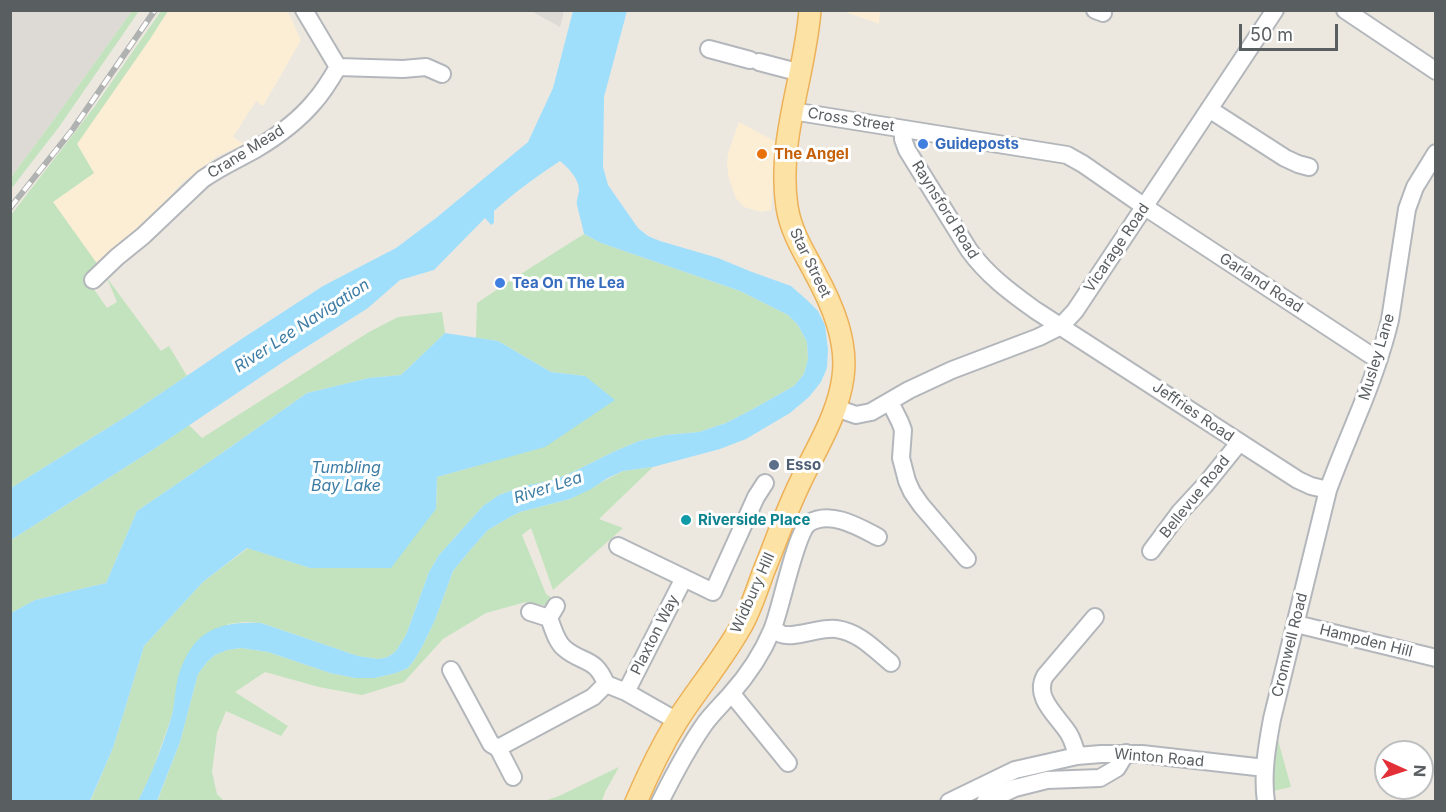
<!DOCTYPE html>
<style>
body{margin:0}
#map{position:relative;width:1446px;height:812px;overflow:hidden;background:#ece8e0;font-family:Inter,sans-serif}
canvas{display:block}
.frame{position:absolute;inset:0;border:12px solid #595e61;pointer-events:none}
.north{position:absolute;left:1374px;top:740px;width:60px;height:60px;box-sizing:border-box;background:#fff;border:2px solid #bdbfc0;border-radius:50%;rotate:93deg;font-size:16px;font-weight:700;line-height:24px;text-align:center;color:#595e61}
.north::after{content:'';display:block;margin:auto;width:21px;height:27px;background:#e32f37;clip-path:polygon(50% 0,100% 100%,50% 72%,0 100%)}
.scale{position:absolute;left:1239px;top:24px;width:99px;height:27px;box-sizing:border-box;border:3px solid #595e61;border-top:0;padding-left:8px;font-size:18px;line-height:21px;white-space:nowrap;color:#595e61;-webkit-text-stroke:4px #fff;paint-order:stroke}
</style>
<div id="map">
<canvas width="1446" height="812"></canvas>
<div class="frame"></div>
<div class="north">N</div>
<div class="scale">50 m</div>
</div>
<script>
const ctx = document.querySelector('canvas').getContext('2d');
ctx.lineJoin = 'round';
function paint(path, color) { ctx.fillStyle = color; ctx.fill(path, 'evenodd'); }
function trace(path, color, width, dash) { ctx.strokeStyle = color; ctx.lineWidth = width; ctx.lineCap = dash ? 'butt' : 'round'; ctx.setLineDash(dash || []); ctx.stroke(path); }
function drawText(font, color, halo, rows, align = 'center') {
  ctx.font = font + ' Inter,sans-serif'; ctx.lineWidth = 6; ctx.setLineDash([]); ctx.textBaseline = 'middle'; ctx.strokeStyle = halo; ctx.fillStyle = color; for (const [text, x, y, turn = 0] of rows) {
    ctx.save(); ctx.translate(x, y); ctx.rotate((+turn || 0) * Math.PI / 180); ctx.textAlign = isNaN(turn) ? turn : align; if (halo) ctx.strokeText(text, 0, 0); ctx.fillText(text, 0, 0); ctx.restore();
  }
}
paint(new Path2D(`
 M 168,11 L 288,11 L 289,14 L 301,40 L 263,106 L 256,101 L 233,137 L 244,144 L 216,157 L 182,183 L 148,220 L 98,265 L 53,202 L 94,173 L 77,144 L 148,42 Z
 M 843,11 L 880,11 L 879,24 Z
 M 739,122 L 776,142 L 771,210 L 762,212 L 744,207 L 736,198 L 729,179 L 727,164 L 728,153 Z`), '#fceed5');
paint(new Path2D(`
 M 11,11 L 132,11 L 50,125 L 11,177 Z
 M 531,11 L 564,11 L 560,27 Z`), '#dddad5');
paint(new Path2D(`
 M 132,11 L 139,11 L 59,127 L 11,189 L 11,177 L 50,125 Z
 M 161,11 L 168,11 L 148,42 L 77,144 L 94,173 L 53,202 L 98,265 L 84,275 L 107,308 L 117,302 L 107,278 L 161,351 L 169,346 L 187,376 L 130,414 L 11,488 L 11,215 L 95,106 Z
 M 584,234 L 601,243 L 740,291 L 788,315 L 798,325 L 807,342 L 808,359 L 804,374 L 794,386 L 753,409 L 726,423 L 699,432 L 666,435 L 639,441 L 613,452 L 573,472 L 554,480 L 524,486 L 499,495 L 483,506 L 439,555 L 429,572 L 406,635 L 396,651 L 388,657 L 378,659 L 358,656 L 261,623 L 245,622 L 228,624 L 176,696 L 172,715 L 151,775 L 138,801 L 90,802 L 113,748 L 144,646 L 203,582 L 248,548 L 310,568 L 436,509 L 437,477 L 473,467 L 585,376 L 551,372 L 498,341 L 476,338 L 477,303 L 516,277 Z
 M 442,312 L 445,333 L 401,375 L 369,378 L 307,393 L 222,453 L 137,511 L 106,583 L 35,600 L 11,613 L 11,540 L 151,451 L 189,425 L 202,438 L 369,332 L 398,317 Z
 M 653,467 L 599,519 L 623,528 L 553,590 L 531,528 L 522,535 L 546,594 L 552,598 L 548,606 L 526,602 L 486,613 L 443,639 L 404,682 L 362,695 L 319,687 L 265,672 L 235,692 L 288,726 L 281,736 L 226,711 L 217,733 L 212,772 L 217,794 L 224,801 L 157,802 L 180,742 L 198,674 L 207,662 L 215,655 L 226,650 L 241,648 L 268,652 L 330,673 L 355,678 L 375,678 L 396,673 L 408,668 L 415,659 L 423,645 L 435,620 L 453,571 L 471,549 L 488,530 L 510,517 L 520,512 L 570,499 L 623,471 Z
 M 1275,740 L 1278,740 L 1291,787 L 1273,791 L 1272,772 Z
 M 619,767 L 605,792 L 602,801 L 544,801 L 559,796 Z`), '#c2e3bd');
paint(new Path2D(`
 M 573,11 L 627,11 L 604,97 L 603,167 L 608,185 L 638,228 L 648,236 L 660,241 L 718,258 L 752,272 L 791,286 L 807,300 L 818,311 L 825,325 L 828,350 L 827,368 L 821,382 L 809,397 L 790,413 L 746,439 L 720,449 L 653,467 L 623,471 L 608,478 L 591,489 L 570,499 L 520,512 L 510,517 L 488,530 L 471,549 L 453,571 L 435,620 L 423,645 L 415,659 L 408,668 L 396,673 L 375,678 L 355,678 L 330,673 L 268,652 L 241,648 L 227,650 L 215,655 L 207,662 L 198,674 L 180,742 L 157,801 L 138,801 C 152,774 163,745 172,715 C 175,702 175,687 179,674 C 193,631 218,621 261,623 L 358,656 L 378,659 L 388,657 L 396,651 L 406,635 L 429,572 L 439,555 L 483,506 L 499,495 L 524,486 L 554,480 L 573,472 L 613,452 L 639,441 L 666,435 L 699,432 L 726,423 L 753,409 L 794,386 L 804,374 L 808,359 L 807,342 L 798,325 L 788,315 L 740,291 L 601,243 L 584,234 C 582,224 579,214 577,205 C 576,199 579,195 579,190 C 579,178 568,168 560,161 C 537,176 515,192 494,211 L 494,223 L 491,225 L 485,218 L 434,270 L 400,280 L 368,308 L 286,360 L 151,451 L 11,540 L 11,488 L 130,414 L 243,338 L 323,286 L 396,248 L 436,218 L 528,142 L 553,88 Z
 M 445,333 L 498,341 L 551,372 L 585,376 L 615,400 L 545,447 L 437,477 L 436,509 L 391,568 L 310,568 L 247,548 L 203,582 L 144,646 L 113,748 L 90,801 L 11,801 L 11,613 L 35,600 L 106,583 L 137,511 L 222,453 L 307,393 L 369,378 L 401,375 Z`), '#a0dffc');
const minor = new Path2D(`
 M 304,10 L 338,67
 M 1095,10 L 1103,13
 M 1345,10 L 1436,71
 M 709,49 L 750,60
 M 759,62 L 801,73
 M 338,67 L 403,69 L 426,67 L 442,74
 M 1209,109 L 1285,158 L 1298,164 L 1309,167
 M 792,111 L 1067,155 L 1083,164 L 1145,207 L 1372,356 L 1379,359
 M 903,129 L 903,139 L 907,150 L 969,250 C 987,275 1010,292 1035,310 L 1298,480 L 1311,486 L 1328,490
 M 93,280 L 117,257 L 143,236 L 203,179 C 220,167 238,159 256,149 C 276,137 299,120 314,102 C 324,91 331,79 338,67
 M 890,402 L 900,422 L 903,430 L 901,458 L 907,481 L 912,492 L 921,505 L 967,559
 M 836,408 L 856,415 L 871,412 L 909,390 L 952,370 L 1039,337 L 1061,326 L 1075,311 L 1085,296 L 1275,10
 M 618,546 L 713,592 L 756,497 L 765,483
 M 1151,551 L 1180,512 L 1205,485 L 1239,443
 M 530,612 L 549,618 L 556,606
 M 549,618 C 553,628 556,641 564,648 C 582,664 595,656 606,684 L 626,692 L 677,721
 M 1296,624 L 1436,658
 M 773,629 C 776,630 778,632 781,634 C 794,639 819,627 836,629 C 859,632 874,649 891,663
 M 451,670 L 491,744 L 498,748 L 513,777
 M 626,692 L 684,578
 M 732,694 L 788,763
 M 498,748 L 593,697 L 606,684
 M 1077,756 C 1075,748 1073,741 1069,734 C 1058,716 1033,698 1045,676 L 1095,617
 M 660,802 C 674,774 688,747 706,722 C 713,713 722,704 730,695 C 747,676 762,654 772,630 C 781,610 795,533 809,523 C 831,510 859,527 878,537
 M 949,802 L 1015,770 L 1077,756 L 1101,754 L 1142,754 L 1265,768
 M 985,802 L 1015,788 L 1047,780 L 1100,778 L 1117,768 L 1126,753
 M 1266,802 C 1262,774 1267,746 1272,719 L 1328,490 C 1337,465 1347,442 1357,417 C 1370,386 1382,353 1390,320 L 1407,209 L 1415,187 L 1436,153`);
const major = new Path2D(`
 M 636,802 C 648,774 661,747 677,721 C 698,688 724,658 743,623 C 751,608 757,590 763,573 C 775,544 785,514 799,485 C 815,450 838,416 843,377 C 848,341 832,304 815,273 C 804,252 791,232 787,207 C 777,140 805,76 810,10`);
trace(minor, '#b3b7bb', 20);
trace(major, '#ecb159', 24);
trace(minor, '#fff', 16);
trace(major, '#fce3a5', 21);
const rail = new Path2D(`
 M 10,208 L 73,129 L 155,10`);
trace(rail, '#b0b1b1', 6);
trace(rail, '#fff', 4, [11]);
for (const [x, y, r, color] of [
 [923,144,6,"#3f7fe0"],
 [762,154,6,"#e8710a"],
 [500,283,6,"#3f7fe0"],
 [774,465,6,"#5c6f8a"],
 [686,520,6,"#0f9aa8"]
]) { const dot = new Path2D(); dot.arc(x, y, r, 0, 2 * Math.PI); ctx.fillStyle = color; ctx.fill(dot); trace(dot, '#fff', 2); }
drawText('15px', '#595e61', '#fff', [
 ["Cross Street",851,120,9],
 ["Crane Mead",246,152,-32],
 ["Raynsford Road",945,210,58],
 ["Vicarage Road",1117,248,-56],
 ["Star Street",810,263,64],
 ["Garland Road",1261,283,33],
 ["Musley Lane",1377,357,-73],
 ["Jeffries Road",1193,412,34],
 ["Bellevue Road",1195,497,-51],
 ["Widbury Hill",753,593,-66],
 ["Plaxton Way",655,635,-63],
 ["Hampden Hill",1366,641,14],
 ["Cromwell Road",1290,645,-76],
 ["Winton Road",1159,758,5]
]);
drawText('bold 15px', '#366cbe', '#fff', [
 ["Guideposts",935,144],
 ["Tea On The Lea",512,283]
], 'left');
drawText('bold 15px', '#c56008', '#fff', [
 ["The Angel",774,154]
], 'left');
drawText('bold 15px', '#4e5e75', '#fff', [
 ["Esso",786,465]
], 'left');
drawText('bold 15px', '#0d838f', '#fff', [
 ["Riverside Place",698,520]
], 'left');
drawText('italic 16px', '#3c7ca4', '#fff', [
 ["River Lee Navigation",302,326,-33],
 ["Tumbling",346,468],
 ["Bay Lake",346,486],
 ["River Lea",548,488,-18]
]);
</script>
